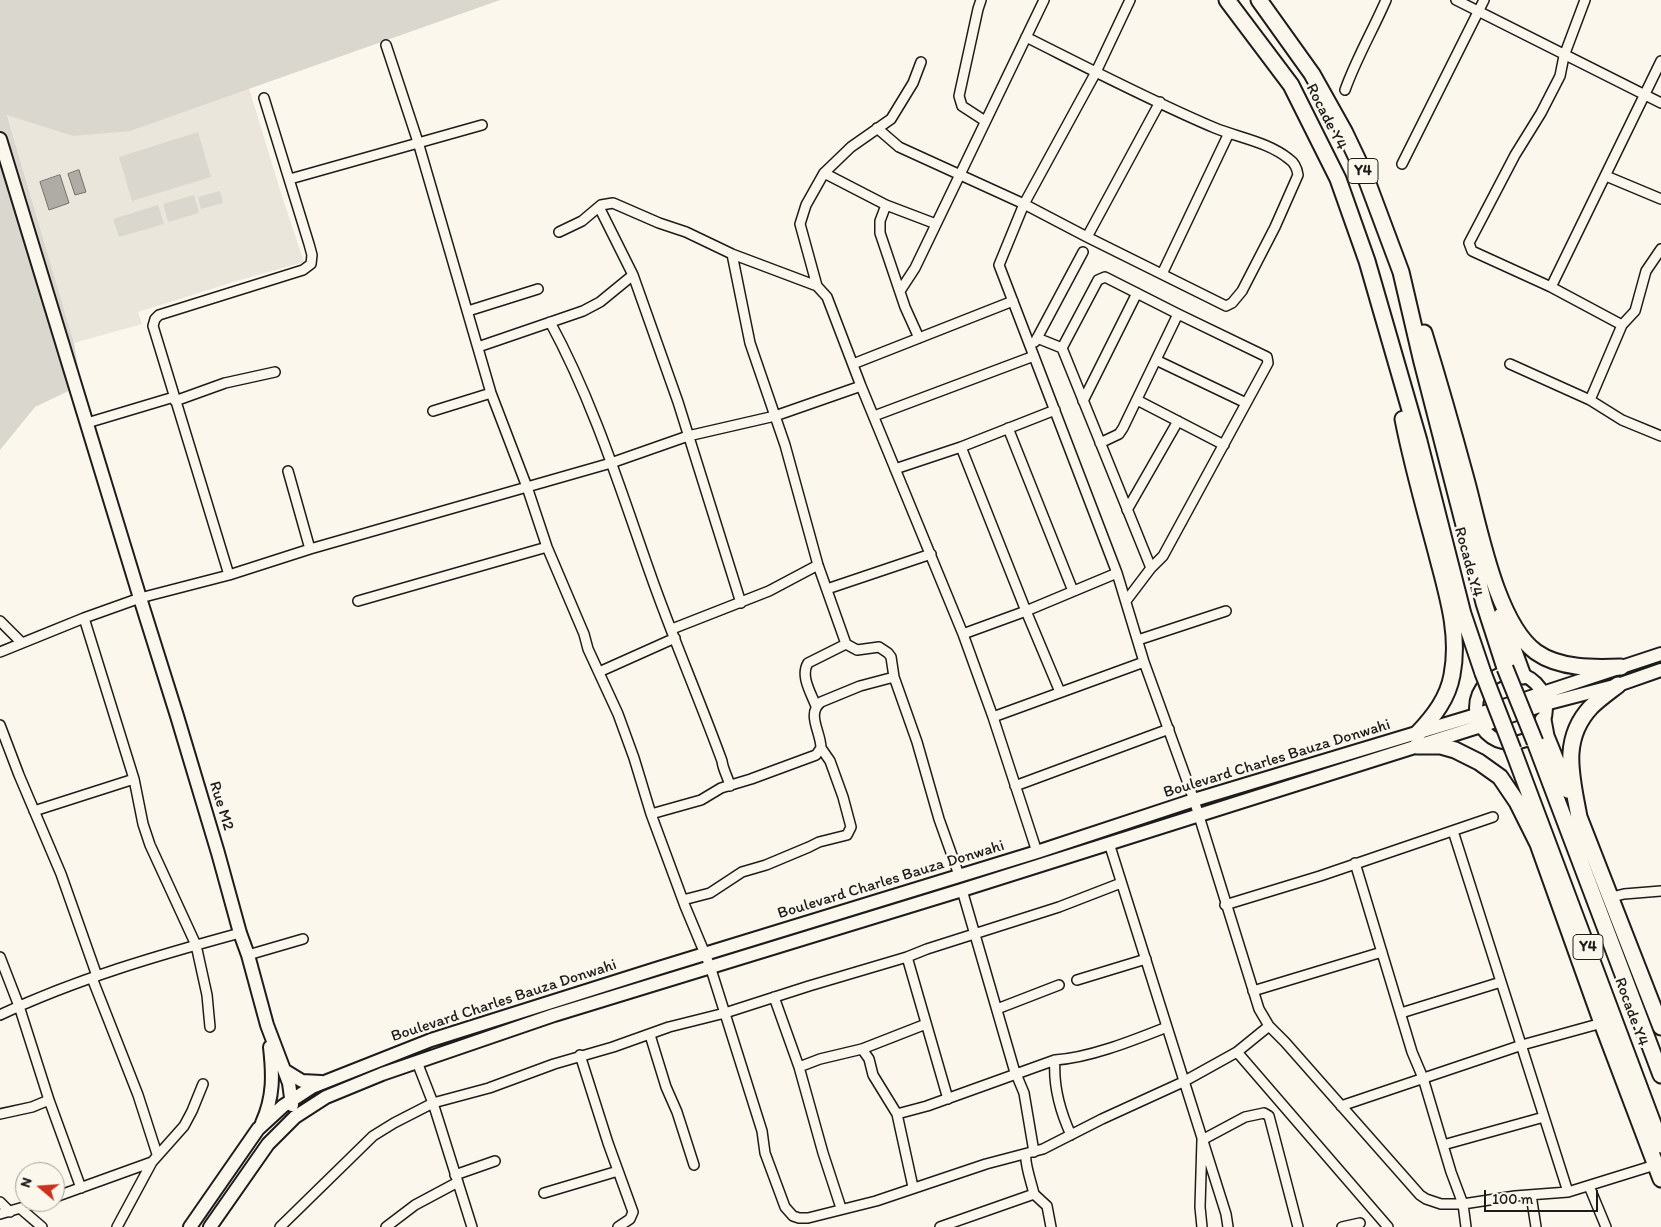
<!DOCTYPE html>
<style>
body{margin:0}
#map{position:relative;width:1661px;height:1227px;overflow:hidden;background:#fbf7ec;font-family:Itim,sans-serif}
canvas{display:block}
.north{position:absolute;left:15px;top:1162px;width:50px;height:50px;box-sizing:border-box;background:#fbf7ec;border:1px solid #a29f99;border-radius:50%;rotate:288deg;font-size:14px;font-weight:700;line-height:20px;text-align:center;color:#1c1c1c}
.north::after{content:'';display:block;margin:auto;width:18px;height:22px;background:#c8321e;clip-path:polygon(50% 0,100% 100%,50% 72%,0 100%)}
.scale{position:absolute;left:1484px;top:1190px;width:114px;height:22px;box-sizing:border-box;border:2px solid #1c1c1c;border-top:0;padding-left:6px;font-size:15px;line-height:18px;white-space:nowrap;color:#1c1c1c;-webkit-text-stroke:4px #fbf7ec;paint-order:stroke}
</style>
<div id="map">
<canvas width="1661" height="1227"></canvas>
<div class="north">N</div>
<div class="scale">100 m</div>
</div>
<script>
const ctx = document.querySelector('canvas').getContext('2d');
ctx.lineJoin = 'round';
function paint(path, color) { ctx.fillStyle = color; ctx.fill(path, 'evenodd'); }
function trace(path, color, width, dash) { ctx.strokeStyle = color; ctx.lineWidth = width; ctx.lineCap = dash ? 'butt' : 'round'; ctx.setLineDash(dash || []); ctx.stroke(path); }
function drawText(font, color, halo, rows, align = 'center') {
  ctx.font = font + ' Itim,sans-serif'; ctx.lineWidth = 5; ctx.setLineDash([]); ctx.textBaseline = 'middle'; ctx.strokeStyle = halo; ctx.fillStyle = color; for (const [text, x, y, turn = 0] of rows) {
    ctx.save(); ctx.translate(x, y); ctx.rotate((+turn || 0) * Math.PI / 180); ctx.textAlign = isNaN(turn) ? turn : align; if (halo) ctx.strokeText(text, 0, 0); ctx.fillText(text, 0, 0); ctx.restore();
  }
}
paint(new Path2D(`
 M 241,62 L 280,190 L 304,262 L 240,280 L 138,312 L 142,324 L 74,343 L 7,114 L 73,136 Z`), '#eae6dc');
paint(new Path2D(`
 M 0,0 L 500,0 L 130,131 L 73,136 L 7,115 L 74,343 L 81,385 L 35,407 L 0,450 Z
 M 198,132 L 211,177 L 132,201 L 119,157 Z
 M 220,191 L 223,203 L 201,209 L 198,197 Z
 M 194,195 L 199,213 L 168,222 L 163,204 Z
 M 158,205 L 164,224 L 119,237 L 113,219 Z`), '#dad7ce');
const water = new Path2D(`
 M 79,170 L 86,192 L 75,195 L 68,174 Z
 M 60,175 L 69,203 L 49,210 L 40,182 Z`);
paint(water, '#afaca5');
trace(water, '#74726e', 1);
const street = new Path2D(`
 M 981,0 L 978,9 L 959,96 L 962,106 L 985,121
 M 1130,0 L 1096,72 L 1024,204 L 999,265 L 1117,573 L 1144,662 L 1194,800 L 1259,1009 L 1269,1026 L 1285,1042 L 1420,1195 L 1426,1199 L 1441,1204 L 1463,1204 L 1515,1196 L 1568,1192 L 1655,1165
 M 1456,0 L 1661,103
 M 1585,0 L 1564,56 L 1560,76 L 1541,113 L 1515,155 L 1469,243 L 1472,251 L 1551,287 L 1661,61
 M 386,45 L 418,142 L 491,393 L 527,487 L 547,547 L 584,634 L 588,649 L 618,714 L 634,758 L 651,814 L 685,906 L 710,966 L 762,1131 L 765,1153 L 785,1207 L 793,1216 L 799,1218 L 808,1218 L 876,1201 L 986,1164 L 1043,1149 L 1102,1119 L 1183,1082 L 1237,1052 L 1269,1026
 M 1345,90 C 1356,59 1373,30 1386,0
 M 877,128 L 899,147 L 1024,204 L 1087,237 L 1226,306 L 1232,303 L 1242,291 L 1275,227 L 1298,175 C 1297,168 1295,163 1289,159 C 1268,142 1240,138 1215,128 C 1151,101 1088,68 1026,37
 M 1402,164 L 1484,0
 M 824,173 L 886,205 L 936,224
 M 1606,176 L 1661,199
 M 290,179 L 482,125
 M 886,205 L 880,221 L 880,233 L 905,307 L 919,338
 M 559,232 L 582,221 L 601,205 L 613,203 L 659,223 L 686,232 L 732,254 L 817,286 L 827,297 L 861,386 L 963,634 L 993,717 L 1037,852
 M 1087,237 L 1160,102
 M 732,254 L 750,343 L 785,445 L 818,565 L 846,644 L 857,650 L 879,647 L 888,653 L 891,657 L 894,677 L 917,742 L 939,819 L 959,875
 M 1162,274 L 1229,133
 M 633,275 L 678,402 L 741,603
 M 817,286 L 800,224 L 806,205 L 824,173 L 851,147 L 891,119 L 913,83 L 921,62
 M 1551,287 L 1622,325
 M 900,291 L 915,268 L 1044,0
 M 468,311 L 538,289
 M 550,322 C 593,401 620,488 650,573 C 672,636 699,698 722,761 C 723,770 728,777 730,786
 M 1037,338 L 1062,348 L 1151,568
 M 1035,342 L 1083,252
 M 478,347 L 583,311 L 600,302 L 633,275 L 599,207
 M 1062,348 L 1098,280 L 1105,277 L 1178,314 L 1267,357 L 1268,363 L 1163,556 L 1151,568 L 1126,601
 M 1156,360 L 1246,403
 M 853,364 L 1013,301
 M 1510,364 L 1590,400 L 1622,420 L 1661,436
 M 1137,400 L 1224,445
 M 1590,400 L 1622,325 L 1635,311 L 1646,271 L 1661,249
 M 175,401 L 225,383 L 275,372
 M 1083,401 L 1137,293
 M 433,411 L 491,393
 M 874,416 L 1034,356
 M 87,423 L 174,397
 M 1008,428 L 1073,591
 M 1100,443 L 1119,434 L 1123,428 L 1178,314
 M 961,447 L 1026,611 L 1060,692
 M 895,469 L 961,447 L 1055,410
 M 288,471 L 310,549
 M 1127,510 L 1178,421
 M 229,575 L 153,326 L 155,319 L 159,315 L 303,270 L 311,264 L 312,255 L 309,244 L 264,98
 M 827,589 L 931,554
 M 358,601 L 547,547
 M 84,618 L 134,779 L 143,824 L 150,845 L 196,945 L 207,995 L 210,1027
 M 0,621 L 21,642
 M 672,629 L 769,591 L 818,565
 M 963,634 L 1026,611 L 1117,573
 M 1138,640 L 1226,611
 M 0,652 L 84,618 L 140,598 L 229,575 L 310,549 L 611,463 L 688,436 L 775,416 L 861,386
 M 599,672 L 675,638
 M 816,706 C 811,693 800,676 808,663 L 846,644
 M 993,717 L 1144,662
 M 0,725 L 19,775 L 61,874 L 97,976
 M 1015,786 L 1169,729
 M 34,811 L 134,779
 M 651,814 L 701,800 L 721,788 L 751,779 L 816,755 L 821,748 C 821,732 806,714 821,702 L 860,686 L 894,677
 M 1453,831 L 1568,1192
 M 1109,843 L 1226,1214 L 1228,1227
 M 1355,863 L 1412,1052 L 1423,1078 L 1451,1172 L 1463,1204 L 1466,1227
 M 962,890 L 1014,1069 L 1024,1093 L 1034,1152
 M 1612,897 L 1624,894 L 1661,891
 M 683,900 L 710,893 L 742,872 L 766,865 L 809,847 L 819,842 L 847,835 L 851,827 L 843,797 L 830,761 L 821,748
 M 1225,905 L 1320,876 L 1493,817
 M 248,955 L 303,939
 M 0,957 L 19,1006 L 49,1100 L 81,1188
 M 907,957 L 948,1099
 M 92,978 L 138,1095 L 157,1154
 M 1077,980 L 1146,959
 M 1253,991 L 1382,952
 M 774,997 L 799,1067 L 823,1153 L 841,1208
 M 997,1009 L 1059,985
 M 1401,1013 L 1501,982
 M 0,1015 C 76,979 159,955 240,933
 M 650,1035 L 666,1087 L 677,1112 L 694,1165
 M 862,1049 L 869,1059 L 873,1075 L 897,1114 L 913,1187
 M 1237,1052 L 1388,1227
 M 580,1055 L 608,1143 L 633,1212 L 630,1219 L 618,1227
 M 417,1062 L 433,1103 L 489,1088 L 554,1064 L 613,1047 L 669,1027 L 725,1013 L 809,986 L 907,957 L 927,949 L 1059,907 L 1121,883
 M 799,1067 L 820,1059 L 862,1049 L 926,1024
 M 1341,1106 L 1522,1045 L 1602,1023
 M 0,1114 L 32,1107 L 49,1100
 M 897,1114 L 927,1106 L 1055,1060
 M 1071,1135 C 1060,1111 1053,1087 1055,1060 C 1090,1058 1134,1040 1167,1027
 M 1443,1145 L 1544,1117
 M 455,1175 L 495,1161
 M 1589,1186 L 1606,1227
 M 544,1193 L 618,1171
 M 1034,1194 L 1047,1206 L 1051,1227
 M 1531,1195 L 1536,1227
 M 55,1197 L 152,1162
 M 0,1202 L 10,1212
 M 21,1209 L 42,1227
 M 0,1214 L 41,1202
 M 117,1227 L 152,1162 L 184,1126 L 192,1111 L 203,1084
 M 280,1227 L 373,1136 L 394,1123 L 433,1103 L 472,1227
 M 386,1227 L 415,1205 L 458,1182
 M 940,1227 L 1034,1194 C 1032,1184 1024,1163 1026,1154
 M 1202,1227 L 1200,1207 L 1202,1140 L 1245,1117 L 1264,1113 L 1269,1116 L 1298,1227
 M 1342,1227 L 1360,1223`);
const secondary = new Path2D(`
 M 0,139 L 140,598 L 177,716 L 218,853 L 240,933 L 248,955 L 267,1025 L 289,1083 L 292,1105
 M1476 708a35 35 0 1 1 70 0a35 35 0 1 1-70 0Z
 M 284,1070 L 302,1081 L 321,1082
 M 262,1123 C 274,1097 273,1074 270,1047
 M 190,1227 L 258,1129 L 283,1106 L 312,1087 L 431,1040 L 659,968 L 1037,852 L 1194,800 L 1476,715 L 1661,654
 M 210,1227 L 268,1144 L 295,1117 L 326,1097 L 382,1074 L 554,1015 L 962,890 L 1481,726 L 1545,704 L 1618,685 L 1661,670`);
const highway = new Path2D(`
 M 1227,0 L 1291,85 L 1338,179 L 1367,261 L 1419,441 L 1463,614 L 1483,673
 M 1259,0 L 1312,74 L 1345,133 L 1364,173 L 1401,272 L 1422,362 L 1484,603 L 1505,668
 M 1424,333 C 1439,382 1453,431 1466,479 C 1479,526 1496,623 1536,652 C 1560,669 1594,668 1621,667
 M 1403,419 C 1412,465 1425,510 1437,555 C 1447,594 1460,634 1452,675 C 1448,698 1434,716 1418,733
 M 1501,616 L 1523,676
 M 1618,685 C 1609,692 1599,699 1591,707 C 1560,740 1572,778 1579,817 L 1661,1027
 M 1543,720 L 1546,736 L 1568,790
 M 1535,742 L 1661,1075
 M 1417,746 L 1441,746 L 1455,750 L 1479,762 L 1500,777 L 1517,802 L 1538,844 L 1602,1023 L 1661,1179
 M 1513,750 L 1661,1145`);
trace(street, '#1c1c1c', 12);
trace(secondary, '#1c1c1c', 16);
trace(highway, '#1c1c1c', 19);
trace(street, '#fbf7ec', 9);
trace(secondary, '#fbf7ec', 12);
trace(highway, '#fbf7ec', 15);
const highwayBridge = new Path2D(`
 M 1505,668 L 1535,742
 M 1483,673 L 1513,750`);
trace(highwayBridge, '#1c1c1c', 19, []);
trace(highwayBridge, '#fbf7ec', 15);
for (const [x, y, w] of [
 [1363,171,30],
 [1588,947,30]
]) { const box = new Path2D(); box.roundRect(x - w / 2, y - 12.5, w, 25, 4); ctx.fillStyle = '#fbf7ec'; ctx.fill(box); trace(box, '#1c1c1c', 1); }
drawText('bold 15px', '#1c1c1c', null, [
 ["Y4",1363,171],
 ["Y4",1588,947]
]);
drawText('16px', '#1c1c1c', '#fbf7ec', [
 ["Rocade Y4",1326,117,63],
 ["Rocade Y4",1468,562,75],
 ["Boulevard Charles Bauza Donwahi",1277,759,-17],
 ["Rue M2",221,806,73],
 ["Boulevard Charles Bauza Donwahi",891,880,-17],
 ["Boulevard Charles Bauza Donwahi",504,1001,-18],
 ["Rocade Y4",1631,1012,70]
]);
</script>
